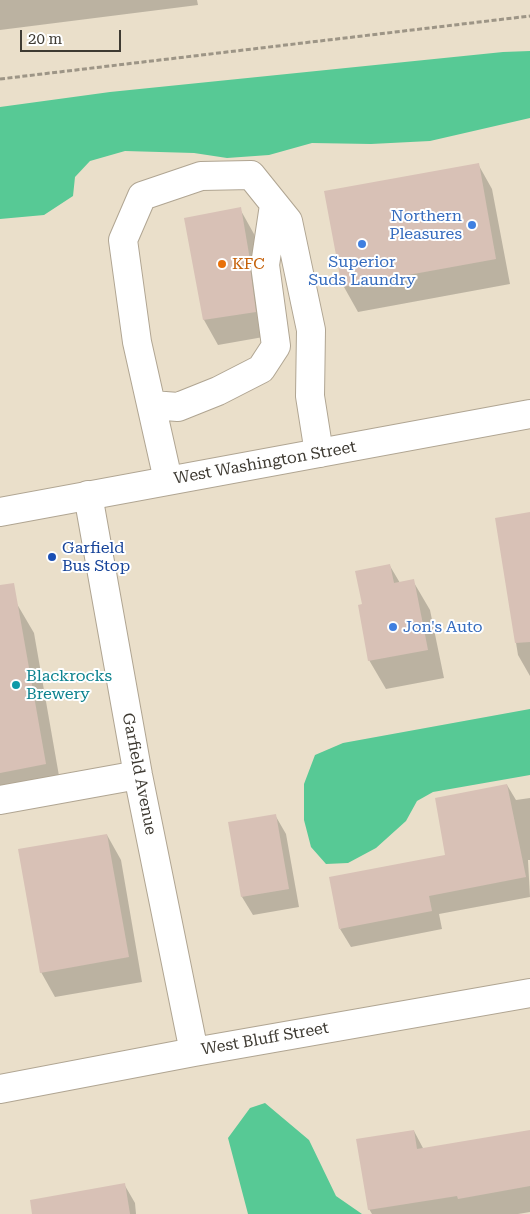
<!DOCTYPE html>
<style>
body{margin:0}
#map{position:relative;width:530px;height:1214px;overflow:hidden;background:#eadfca;font-family:"Roboto Serif",serif}
canvas{display:block}
.scale{position:absolute;left:20px;top:30px;width:101px;height:22px;box-sizing:border-box;border:2px solid #3e3a32;border-top:0;padding-left:6px;font-size:15px;line-height:18px;white-space:nowrap;color:#3e3a32;-webkit-text-stroke:4px #fff;paint-order:stroke}
</style>
<div id="map">
<canvas width="530" height="1214"></canvas>
<div class="scale">20 m</div>
</div>
<script>
const ctx = document.querySelector('canvas').getContext('2d');
ctx.lineJoin = 'round';
function paint(path, color) { ctx.fillStyle = color; ctx.fill(path, 'evenodd'); }
function trace(path, color, width, dash) { ctx.strokeStyle = color; ctx.lineWidth = width; ctx.lineCap = dash ? 'butt' : 'round'; ctx.setLineDash(dash || []); ctx.stroke(path); }
function drawText(font, color, halo, rows, align = 'center') {
  ctx.font = font + ' "Roboto Serif",serif'; ctx.lineWidth = 4; ctx.setLineDash([]); ctx.textBaseline = 'middle'; ctx.strokeStyle = halo; ctx.fillStyle = color; for (const [text, x, y, turn = 0] of rows) {
    ctx.save(); ctx.translate(x, y); ctx.rotate((+turn || 0) * Math.PI / 180); ctx.textAlign = isNaN(turn) ? turn : align; if (halo) ctx.strokeText(text, 0, 0); ctx.fillText(text, 0, 0); ctx.restore();
  }
}
paint(new Path2D(`
 M 530,51 L 530,118 L 430,141 L 371,144 L 312,143 L 269,155 L 227,158 L 194,153 L 125,151 L 90,161 L 75,177 L 73,196 L 44,215 L 0,219 L 0,107 L 110,92 L 503,52 Z
 M 530,709 L 530,775 L 433,792 L 417,801 L 406,821 L 376,848 L 348,863 L 326,864 L 311,847 L 304,820 L 304,784 L 315,755 L 343,743 Z
 M 265,1103 L 309,1140 L 336,1196 L 362,1214 L 248,1214 L 228,1138 L 250,1108 Z`), '#57c995');
paint(new Path2D(`
 M 0,0 L 197,0 L 198,5 L 0,30 Z
 M 478,164 L 492,189 L 510,284 L 358,312 L 344,287 L 326,192 Z
 M 240,209 L 254,234 L 264,285 L 269,336 L 218,345 L 204,320 L 186,219 Z
 M 530,513 L 530,676 L 518,655 L 496,519 Z
 M 390,566 L 400,583 L 413,581 L 430,610 L 444,678 L 386,689 L 369,660 Z
 M 17,604 L 34,633 L 62,793 L 0,804 L 0,607 Z
 M 507,785 L 516,800 L 530,798 L 530,860 L 528,860 L 530,897 L 439,914 L 442,929 L 351,947 L 340,929 L 447,856 Z
 M 275,815 L 286,834 L 299,907 L 253,915 L 242,897 Z
 M 107,835 L 121,860 L 142,982 L 55,997 L 41,972 Z
 M 414,1131 L 424,1150 L 530,1132 L 530,1212 L 518,1214 L 372,1214 L 369,1209 Z
 M 124,1184 L 135,1203 L 136,1214 L 62,1214 Z`), '#0003');
paint(new Path2D(`
 M 479,163 L 496,259 L 342,287 L 324,191 Z
 M 241,207 L 250,260 L 250,267 L 256,312 L 203,320 L 184,218 Z
 M 530,512 L 530,642 L 515,643 L 495,518 Z
 M 390,564 L 394,583 L 414,579 L 428,650 L 368,661 L 358,605 L 362,604 L 355,571 Z
 M 14,583 L 46,764 L 0,773 L 0,585 Z
 M 507,784 L 526,877 L 429,896 L 432,911 L 339,929 L 329,877 L 445,855 L 435,798 Z
 M 276,814 L 289,889 L 241,897 L 228,822 Z
 M 107,834 L 129,957 L 40,973 L 18,849 Z
 M 414,1130 L 417,1149 L 530,1130 L 530,1186 L 458,1199 L 457,1196 L 368,1210 L 356,1139 Z
 M 125,1183 L 130,1214 L 32,1214 L 30,1200 Z`), '#d8c1b6');
const minor = new Path2D(`
 M 152,405 L 178,407 L 218,391 L 261,369 L 276,346 L 265,265 L 274,205
 M 168,480 L 137,342 L 123,240 L 142,196 L 201,176 L 251,175 L 288,221 L 311,330 L 310,396 L 319,453
 M 88,495 L 138,775 L 194,1052
 M 0,800 L 138,775
 M 0,1089 L 194,1052 L 530,993`);
const major = new Path2D(`
 M 0,512 L 530,414`);
trace(minor, '#b0a592', 30);
trace(major, '#b0a592', 30);
trace(new Path2D(`
 M 0,79 L 530,16`), '#9d9586', 3, [5, 2.5]);
trace(minor, '#fff', 28);
trace(major, '#fff', 28);
for (const [x, y, r, color] of [
 [472,225,5,"#3f7fe0"],
 [362,244,5,"#3f7fe0"],
 [222,264,5,"#e8710a"],
 [52,557,5,"#1a4fb4"],
 [393,627,5,"#3f7fe0"],
 [16,685,5,"#0f9aa8"]
]) { const dot = new Path2D(); dot.arc(x, y, r, 0, 2 * Math.PI); ctx.fillStyle = color; ctx.fill(dot); trace(dot, '#fff', 2); }
drawText('16px', '#366cbe', '#fff', [
 ["Northern",462,216],
 ["Pleasures",462,234],
 ["Superior",362,262,"center"],
 ["Suds Laundry",362,280,"center"],
 ["Jon's Auto",403,627,"left"]
], 'right');
drawText('16px', '#c56008', '#fff', [
 ["KFC",232,264]
], 'left');
drawText('16px', '#3e3a32', '#fff', [
 ["West Washington Street",265,463,-10],
 ["Garfield Avenue",139,774,79],
 ["West Bluff Street",265,1039,-10]
]);
drawText('16px', '#164399', '#fff', [
 ["Garfield",62,548],
 ["Bus Stop",62,566]
], 'left');
drawText('16px', '#0d838f', '#fff', [
 ["Blackrocks",26,676],
 ["Brewery",26,694]
], 'left');
</script>
